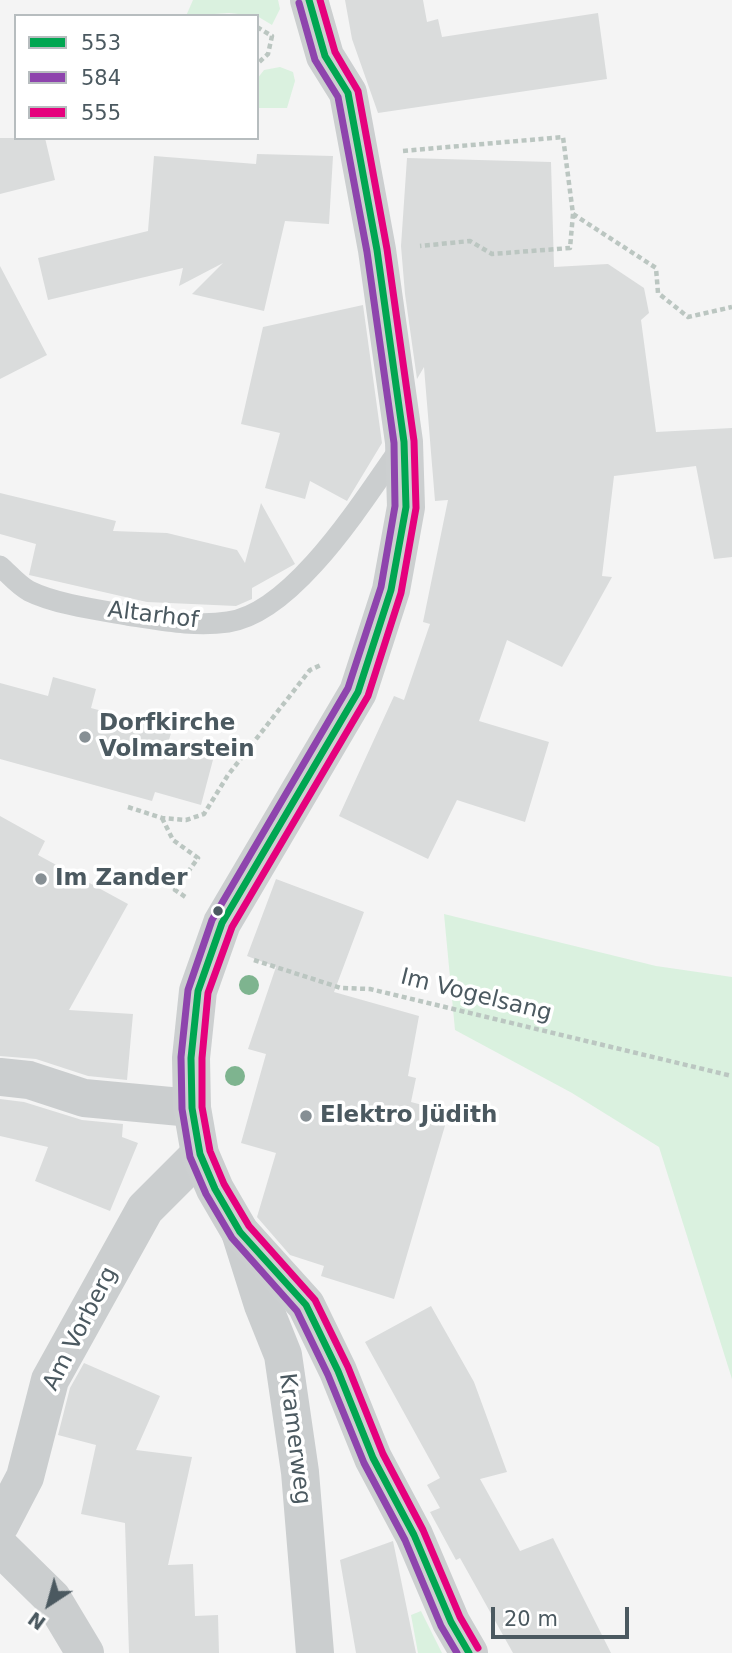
<!DOCTYPE html>
<meta charset="utf-8">
<style>
body{margin:0}
#map{position:relative;width:732px;height:1653px;overflow:hidden;background:#f4f4f4;font-family:"DejaVu Sans",sans-serif}
canvas{display:block}
.legend{position:absolute;left:14px;top:14px;width:245px;height:126px;box-sizing:border-box;background:#fff;border:2px solid #b7bdbf;margin:0;padding:9px 12px;list-style:none;font-size:21px;color:#4b5960}
.legend li{display:flex;align-items:center;gap:14px;height:35px}
.legend b{width:35px;border:2px solid #b7bdbf}
.north{position:absolute;left:14px;top:1569px;width:70px;height:70px;-webkit-text-stroke:5px #fff;paint-order:stroke;rotate:216deg;font-size:19px;font-weight:700;line-height:28px;text-align:center;color:#4b5960}
.north::after{content:'';display:block;margin:auto;width:24px;height:32px;background:#4b5960;clip-path:polygon(50% 0,100% 100%,50% 72%,0 100%)}
.scale{position:absolute;left:491px;top:1607px;width:138px;height:32px;box-sizing:border-box;border:4px solid #4b5960;border-top:0;padding-left:9px;font-size:21px;line-height:24px;white-space:nowrap;color:#4b5960;-webkit-text-stroke:5px #fff;paint-order:stroke}
</style>
<div id="map">
<canvas width="732" height="1653"></canvas>
<ul class="legend">
<li><b style="height:9px;background:#00a651"></b>553</li>
<li><b style="height:9px;background:#8e44ad"></b>584</li>
<li><b style="height:9px;background:#e5007d"></b>555</li>
</ul>
<div class="north">N</div>
<div class="scale">20 m</div>
</div>
<script>
const ctx = document.querySelector('canvas').getContext('2d');
ctx.lineJoin = 'round';
function paint(path, color) { ctx.fillStyle = color; ctx.fill(path, 'evenodd'); }
function trace(path, color, width, dash) { ctx.strokeStyle = color; ctx.lineWidth = width; ctx.lineCap = dash ? 'butt' : 'round'; ctx.setLineDash(dash || []); ctx.stroke(path); }
function drawText(font, color, halo, rows, align = 'center') {
  ctx.font = font + ' "DejaVu Sans",sans-serif'; ctx.lineWidth = 7; ctx.setLineDash([]); ctx.textBaseline = 'middle'; ctx.strokeStyle = halo; ctx.fillStyle = color; for (const [text, x, y, turn = 0] of rows) {
    ctx.save(); ctx.translate(x, y); ctx.rotate((+turn || 0) * Math.PI / 180); ctx.textAlign = isNaN(turn) ? turn : align; if (halo) ctx.strokeText(text, 0, 0); ctx.fillText(text, 0, 0); ctx.restore();
  }
}
paint(new Path2D(`
 M 193,0 L 278,0 L 280,9 L 272,25 L 257,16 L 229,13 L 186,16 Z
 M 280,67 L 293,72 L 295,81 L 287,108 L 257,108 L 257,79 L 264,70 Z
 M 444,914 L 656,966 L 732,977 L 732,1379 L 659,1147 L 572,1093 L 455,1030 Z
 M 421,1611 L 442,1653 L 418,1653 L 411,1615 Z`), '#daf1df');
paint(new Path2D(`
 M 345,0 L 423,0 L 427,22 L 438,19 L 442,37 L 598,13 L 607,79 L 378,113 L 352,39 Z
 M 0,138 L 45,138 L 55,180 L 0,194 Z
 M 257,154 L 333,156 L 329,224 L 285,221 L 264,311 L 192,294 L 223,263 L 179,286 L 183,268 L 48,300 L 38,258 L 148,231 L 154,156 L 256,164 Z
 M 407,158 L 551,162 L 554,267 L 608,264 L 644,288 L 649,313 L 641,320 L 656,432 L 732,428 L 732,557 L 714,559 L 696,466 L 614,476 L 602,576 L 612,577 L 562,667 L 507,640 L 479,721 L 549,742 L 525,822 L 457,800 L 428,859 L 339,816 L 394,696 L 404,700 L 430,624 L 423,622 L 448,500 L 435,501 L 424,367 L 417,379 L 405,294 L 401,246 Z
 M 0,266 L 47,355 L 0,379 Z
 M 363,305 L 382,443 L 347,501 L 310,481 L 305,499 L 265,488 L 280,433 L 241,424 L 263,327 Z
 M 0,493 L 116,521 L 113,531 L 167,533 L 237,550 L 245,563 L 261,503 L 295,564 L 252,588 L 252,599 L 236,606 L 147,602 L 29,575 L 36,544 L 0,534 Z
 M 53,677 L 96,689 L 91,708 L 172,730 L 168,743 L 214,756 L 201,805 L 155,792 L 152,801 L 0,759 L 0,683 L 48,696 Z
 M 0,816 L 45,841 L 38,855 L 128,904 L 69,1010 L 133,1014 L 127,1080 L 88,1076 L 36,1059 L 0,1056 Z
 M 276,879 L 364,912 L 334,992 L 419,1016 L 408,1076 L 416,1078 L 411,1102 L 449,1112 L 394,1299 L 321,1276 L 324,1266 L 290,1255 L 257,1217 L 276,1153 L 241,1143 L 266,1054 L 248,1049 L 276,967 L 247,956 Z
 M 0,1099 L 24,1102 L 82,1120 L 123,1124 L 122,1137 L 138,1143 L 110,1211 L 35,1181 L 48,1147 L 0,1136 Z
 M 431,1306 L 474,1382 L 507,1472 L 480,1479 L 520,1551 L 553,1538 L 611,1653 L 513,1653 L 460,1558 L 456,1560 L 430,1512 L 440,1508 L 427,1485 L 440,1478 L 365,1342 Z
 M 84,1363 L 160,1396 L 136,1450 L 192,1457 L 168,1565 L 193,1564 L 195,1616 L 218,1615 L 219,1653 L 129,1653 L 125,1523 L 81,1514 L 96,1445 L 58,1435 L 70,1388 Z
 M 393,1541 L 416,1653 L 356,1653 L 340,1560 Z`), '#dadcdc');
trace(new Path2D(`
 M 257,27 L 272,36 L 268,54 L 257,64
 M 403,151 L 563,137 L 573,214 L 570,248 L 492,254 L 470,241 L 420,246
 M 573,214 L 656,268 L 658,293 L 688,317 L 732,307
 M 128,807 L 162,818 L 186,820 L 204,814 L 228,775 L 310,670 L 321,665
 M 162,818 L 173,840 L 198,858 L 175,890 L 187,898
 M 254,960 L 341,988 L 370,989 L 732,1076`), '#bbc6c1', 4.5, [5, 3.5]);
trace(new Path2D(`
 M 0,566 C 9,574 18,585 29,591 C 55,604 98,610 127,615 C 161,620 194,627 228,622 C 294,613 364,499 401,447`), '#cbcecf', 21);
trace(new Path2D(`
 M 0,1077 L 29,1080 L 84,1098 L 192,1108
 M 240,1232 L 263,1305 L 283,1355 L 300,1472 L 315,1653
 M 0,1525 L 25,1477 L 50,1380 L 145,1209 L 200,1154
 M 0,1547 L 52,1598 L 85,1653`), '#cbcecf', 38);
trace(new Path2D(`
 M 309,0 L 325,56 L 348,93 L 377,250 L 404,442 L 406,507 L 391,590 L 358,692 L 222,923 L 198,991 L 191,1058 L 192,1108 L 200,1154 L 215,1189 L 240,1232 L 306,1305 L 338,1371 L 373,1458 L 414,1535 L 451,1622 L 469,1653`), '#cccfd0', 38);
trace(new Path2D(`
 M 309,0 L 325,56 L 348,93 L 377,250 L 404,442 L 406,507 L 391,590 L 358,692 L 222,923 L 198,991 L 191,1058 L 192,1108 L 200,1154 L 215,1189 L 240,1232 L 306,1305 L 338,1371 L 373,1458 L 414,1535 L 451,1622 L 469,1653`), '#00a651', 7);
trace(new Path2D(`
 M 299,3 L 315,60 L 338,97 L 367,252 L 394,443 L 395,506 L 381,587 L 348,688 L 212,920 L 188,990 L 181,1057 L 182,1109 L 190,1157 L 206,1194 L 232,1238 L 297,1311 L 328,1375 L 364,1463 L 405,1540 L 441,1626 L 457,1653`), '#8e44ad', 7);
trace(new Path2D(`
 M 320,0 L 335,52 L 358,91 L 387,249 L 414,441 L 416,508 L 401,593 L 368,696 L 232,927 L 208,993 L 202,1058 L 202,1107 L 210,1151 L 224,1184 L 249,1226 L 315,1300 L 348,1367 L 383,1454 L 423,1530 L 460,1617 L 478,1648`), '#e5007d', 7);
ctx.fillStyle = '#7eb48f';
for (const [x, y] of [
 [249,985],
 [235,1076]
]) { ctx.beginPath(); ctx.arc(x, y, 10, 0, 2 * Math.PI); ctx.fill(); }
for (const [x, y, r, color] of [
 [85,737,7,"#868f94"],
 [41,879,7,"#868f94"],
 [218,911,6,"#4b5960"],
 [306,1116,7,"#868f94"]
]) { const dot = new Path2D(); dot.arc(x, y, r, 0, 2 * Math.PI); ctx.fillStyle = color; ctx.fill(dot); trace(dot, '#fff', 2.5); }
drawText('23px', '#4b5960', '#fff', [
 ["Altarhof",153,616,7],
 ["Im Vogelsang",476,996,14],
 ["Am Vorberg",81,1329,-63],
 ["Kramerweg",294,1439,83]
]);
drawText('bold 23px', '#4b5960', '#fff', [
 ["Dorfkirche",99,724],
 ["Volmarstein",99,750],
 ["Im Zander",55,879],
 ["Elektro Jüdith",320,1116]
], 'left');
</script>
